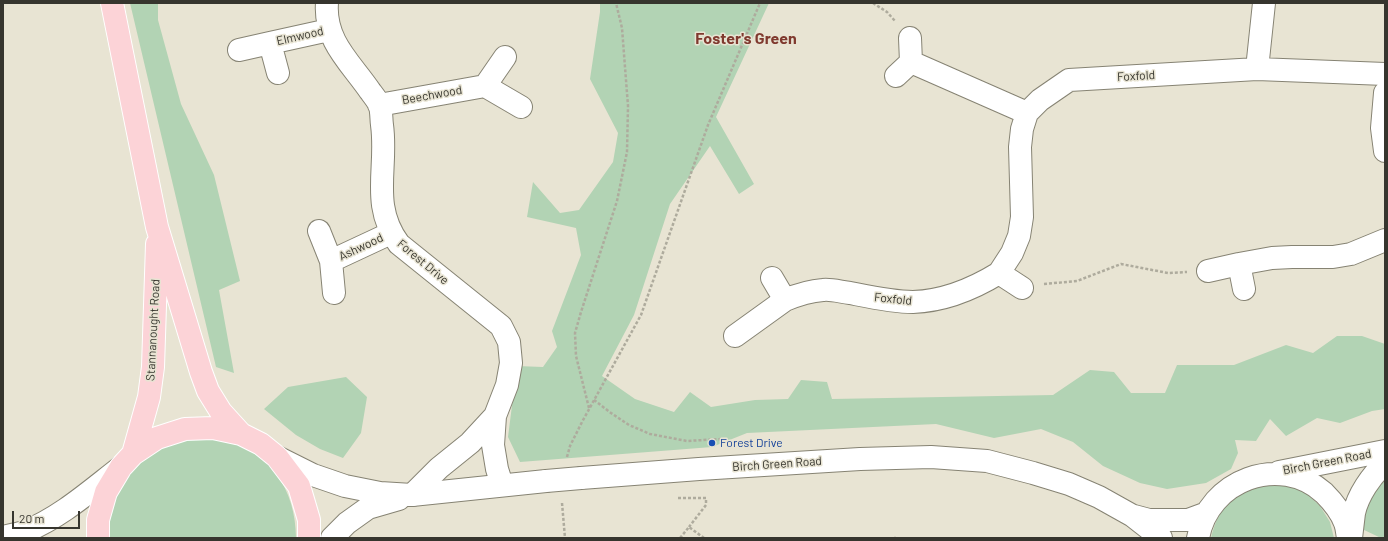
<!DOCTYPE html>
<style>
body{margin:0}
#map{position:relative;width:1388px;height:541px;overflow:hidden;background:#e8e4d3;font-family:Barlow,sans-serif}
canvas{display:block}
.frame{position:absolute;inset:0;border:4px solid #36352e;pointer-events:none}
.scale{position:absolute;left:12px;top:511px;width:68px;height:18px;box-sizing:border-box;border:2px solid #36352e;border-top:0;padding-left:5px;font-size:12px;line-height:14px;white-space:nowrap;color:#36352e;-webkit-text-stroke:3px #e8e4d3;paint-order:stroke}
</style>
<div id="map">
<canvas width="1388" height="541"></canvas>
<div class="frame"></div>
<div class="scale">20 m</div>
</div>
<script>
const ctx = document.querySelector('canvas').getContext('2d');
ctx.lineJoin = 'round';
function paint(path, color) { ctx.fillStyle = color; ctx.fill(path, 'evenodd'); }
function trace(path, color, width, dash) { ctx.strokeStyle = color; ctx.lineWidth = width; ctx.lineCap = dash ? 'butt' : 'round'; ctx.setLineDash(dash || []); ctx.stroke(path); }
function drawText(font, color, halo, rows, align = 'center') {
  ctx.font = font + ' Barlow,sans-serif'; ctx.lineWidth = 3; ctx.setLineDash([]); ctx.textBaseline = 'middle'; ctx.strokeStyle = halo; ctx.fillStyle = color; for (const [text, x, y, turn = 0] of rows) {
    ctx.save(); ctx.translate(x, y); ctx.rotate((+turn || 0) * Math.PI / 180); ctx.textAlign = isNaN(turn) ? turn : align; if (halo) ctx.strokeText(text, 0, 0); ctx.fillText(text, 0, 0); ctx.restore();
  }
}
paint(new Path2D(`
 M 130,3 L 158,3 L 158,20 L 181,104 L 214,175 L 240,281 L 219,290 L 234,373 L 216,367 Z
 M 600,3 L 769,3 L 716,117 L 754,184 L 739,194 L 710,146 L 670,204 L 634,315 L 602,376 L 635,399 L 674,412 L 690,392 L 711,407 L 755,400 L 788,399 L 801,380 L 827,382 L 832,399 L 1053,395 L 1090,370 L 1114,372 L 1131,393 L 1165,393 L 1177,365 L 1234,365 L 1286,345 L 1313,353 L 1337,336 L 1362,336 L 1385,344 L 1385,409 L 1372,411 L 1340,423 L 1317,418 L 1286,436 L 1270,419 L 1256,441 L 1235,440 L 1238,453 L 1231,469 L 1206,483 L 1167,489 L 1140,483 L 1103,466 L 1073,442 L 1041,429 L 994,438 L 936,424 L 747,433 L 712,447 L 520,462 L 508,437 L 517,366 L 543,367 L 557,347 L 552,331 L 581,255 L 576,228 L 527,217 L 533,182 L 560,213 L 579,210 L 613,162 L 618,133 L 590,79 L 600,12 Z
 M 346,377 L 367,397 L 361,433 L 343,458 L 320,449 L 296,435 L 264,409 L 288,387 Z
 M 196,438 C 204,439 213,438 221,440 C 270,450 296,490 296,538 L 108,538 C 104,507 126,467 153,452 C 167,444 181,441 196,438 Z
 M 1385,471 L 1385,538 L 1381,538 L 1362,529 L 1366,501 Z
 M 1272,483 L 1290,485 L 1306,493 L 1320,506 L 1330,522 L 1334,538 L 1211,538 C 1220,502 1236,489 1272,483 Z`), '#b2d3b4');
const minor = new Path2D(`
 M 327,3 C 324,41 351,63 370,91 C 373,95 377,100 379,104 C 382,110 381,119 382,125 C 388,168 370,205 399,244 L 501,326 L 509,342 L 511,363 L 507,385 L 495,416 L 493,445 L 497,469 L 502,485
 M 270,43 L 329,30
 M 239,50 L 270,43 L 278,73
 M 505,57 L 485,86 L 521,107
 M 911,62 L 1027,113
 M 1257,69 L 1264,3
 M 896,76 L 911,62 L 910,38
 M 1385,93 L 1382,128 L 1385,151
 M 379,105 L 485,86
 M 319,231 L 331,261 L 334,293
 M 331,261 L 391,233
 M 1239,264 L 1272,258 L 1292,257 L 1333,257 L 1351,254 L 1385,240
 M 1208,271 L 1239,264 L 1244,289
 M 999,273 L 1012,253 L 1019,236 L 1022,217 L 1020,147 L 1022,129 L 1027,113 L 1040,100 L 1069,80 L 1257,69 L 1385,74
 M 785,300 C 797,295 809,291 823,290 C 831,289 841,292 850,293 C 870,297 892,302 913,302 C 944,301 973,289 999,273 L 1022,288
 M 735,336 L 785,300 L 772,278
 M 412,495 L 439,468 L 470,443 L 495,416`);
const tertiary = new Path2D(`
 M 277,457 L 313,475 L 345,486 L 380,493 L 412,495 L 546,481
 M 1279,472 L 1385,451
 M 581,478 L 699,469 L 860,459 L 931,457 L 987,461 L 1033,473 L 1069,484 L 1099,497 L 1133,516 L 1161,538
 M 1134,516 L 1149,520 L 1188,520 L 1207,513
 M 3,537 C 10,535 17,534 24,532 C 60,518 91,490 121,467
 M 332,538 L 347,523 L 368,508 L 399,499
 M 1198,538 C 1208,480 1280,453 1324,493 C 1332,501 1341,512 1345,523 C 1347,528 1347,533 1348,538
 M 1351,538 C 1352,530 1353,521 1354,513 C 1358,495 1371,476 1385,463`);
const primary = new Path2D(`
 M 112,3 L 157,227 L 201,372 L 208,391 L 221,412 L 241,434
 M 133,454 L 149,397 L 153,367 L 157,244
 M 98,538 L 98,520 L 106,492 L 121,467 L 133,454 L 157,438 L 185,429 L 213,428 L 241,434 L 261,444 L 277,457 L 299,486 L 309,520 L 309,538`);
trace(minor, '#868373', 24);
trace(tertiary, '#868373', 24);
trace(primary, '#fff', 24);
trace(new Path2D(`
 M 873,3 L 887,12 L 895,21
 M 1044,284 L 1077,281 L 1121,264 L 1168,273 L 1187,272
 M 594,400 L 611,413 L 629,425 L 650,434 L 687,441 L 721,439
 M 589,408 L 576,356 L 575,333 L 581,312 L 617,201 L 627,152 L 628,106 L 622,28 L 616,3
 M 567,457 L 570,446 L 582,422 L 641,315 L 708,125 L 760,3
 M 678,498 L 706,498 L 706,505 L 689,527
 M 562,503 L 565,538
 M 680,538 L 689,527 L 704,538
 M 894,538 L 896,538`), '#aeab9d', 2.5, [3, 2]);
trace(minor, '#fff', 22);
trace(tertiary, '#fff', 22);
trace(primary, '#fcd3d7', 22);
const tertiaryBridge = new Path2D(`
 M 546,481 L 581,478`);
trace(tertiaryBridge, '#868373', 24, []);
trace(tertiaryBridge, '#fff', 22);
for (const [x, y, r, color] of [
 [712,443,4,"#1a4fb4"]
]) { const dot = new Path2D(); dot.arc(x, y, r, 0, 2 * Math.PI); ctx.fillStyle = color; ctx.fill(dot); trace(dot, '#e8e4d3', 1.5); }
drawText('12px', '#36352e', '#e8e4d3', [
 ["Elmwood",300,36,-13],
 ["Foxfold",1136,76,-3],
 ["Beechwood",432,95,-10],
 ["Ashwood",361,247,-25],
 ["Forest Drive",423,262,40],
 ["Foxfold",893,299,6],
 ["Stannanought Road",153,330,-87],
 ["Birch Green Road",1327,462,-11],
 ["Birch Green Road",777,464,-4]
]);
drawText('12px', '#164399', '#e8e4d3', [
 ["Forest Drive",720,443]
], 'left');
drawText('bold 16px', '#7f392e', '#e8e4d3', [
 ["Foster's Green",746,39]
]);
</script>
